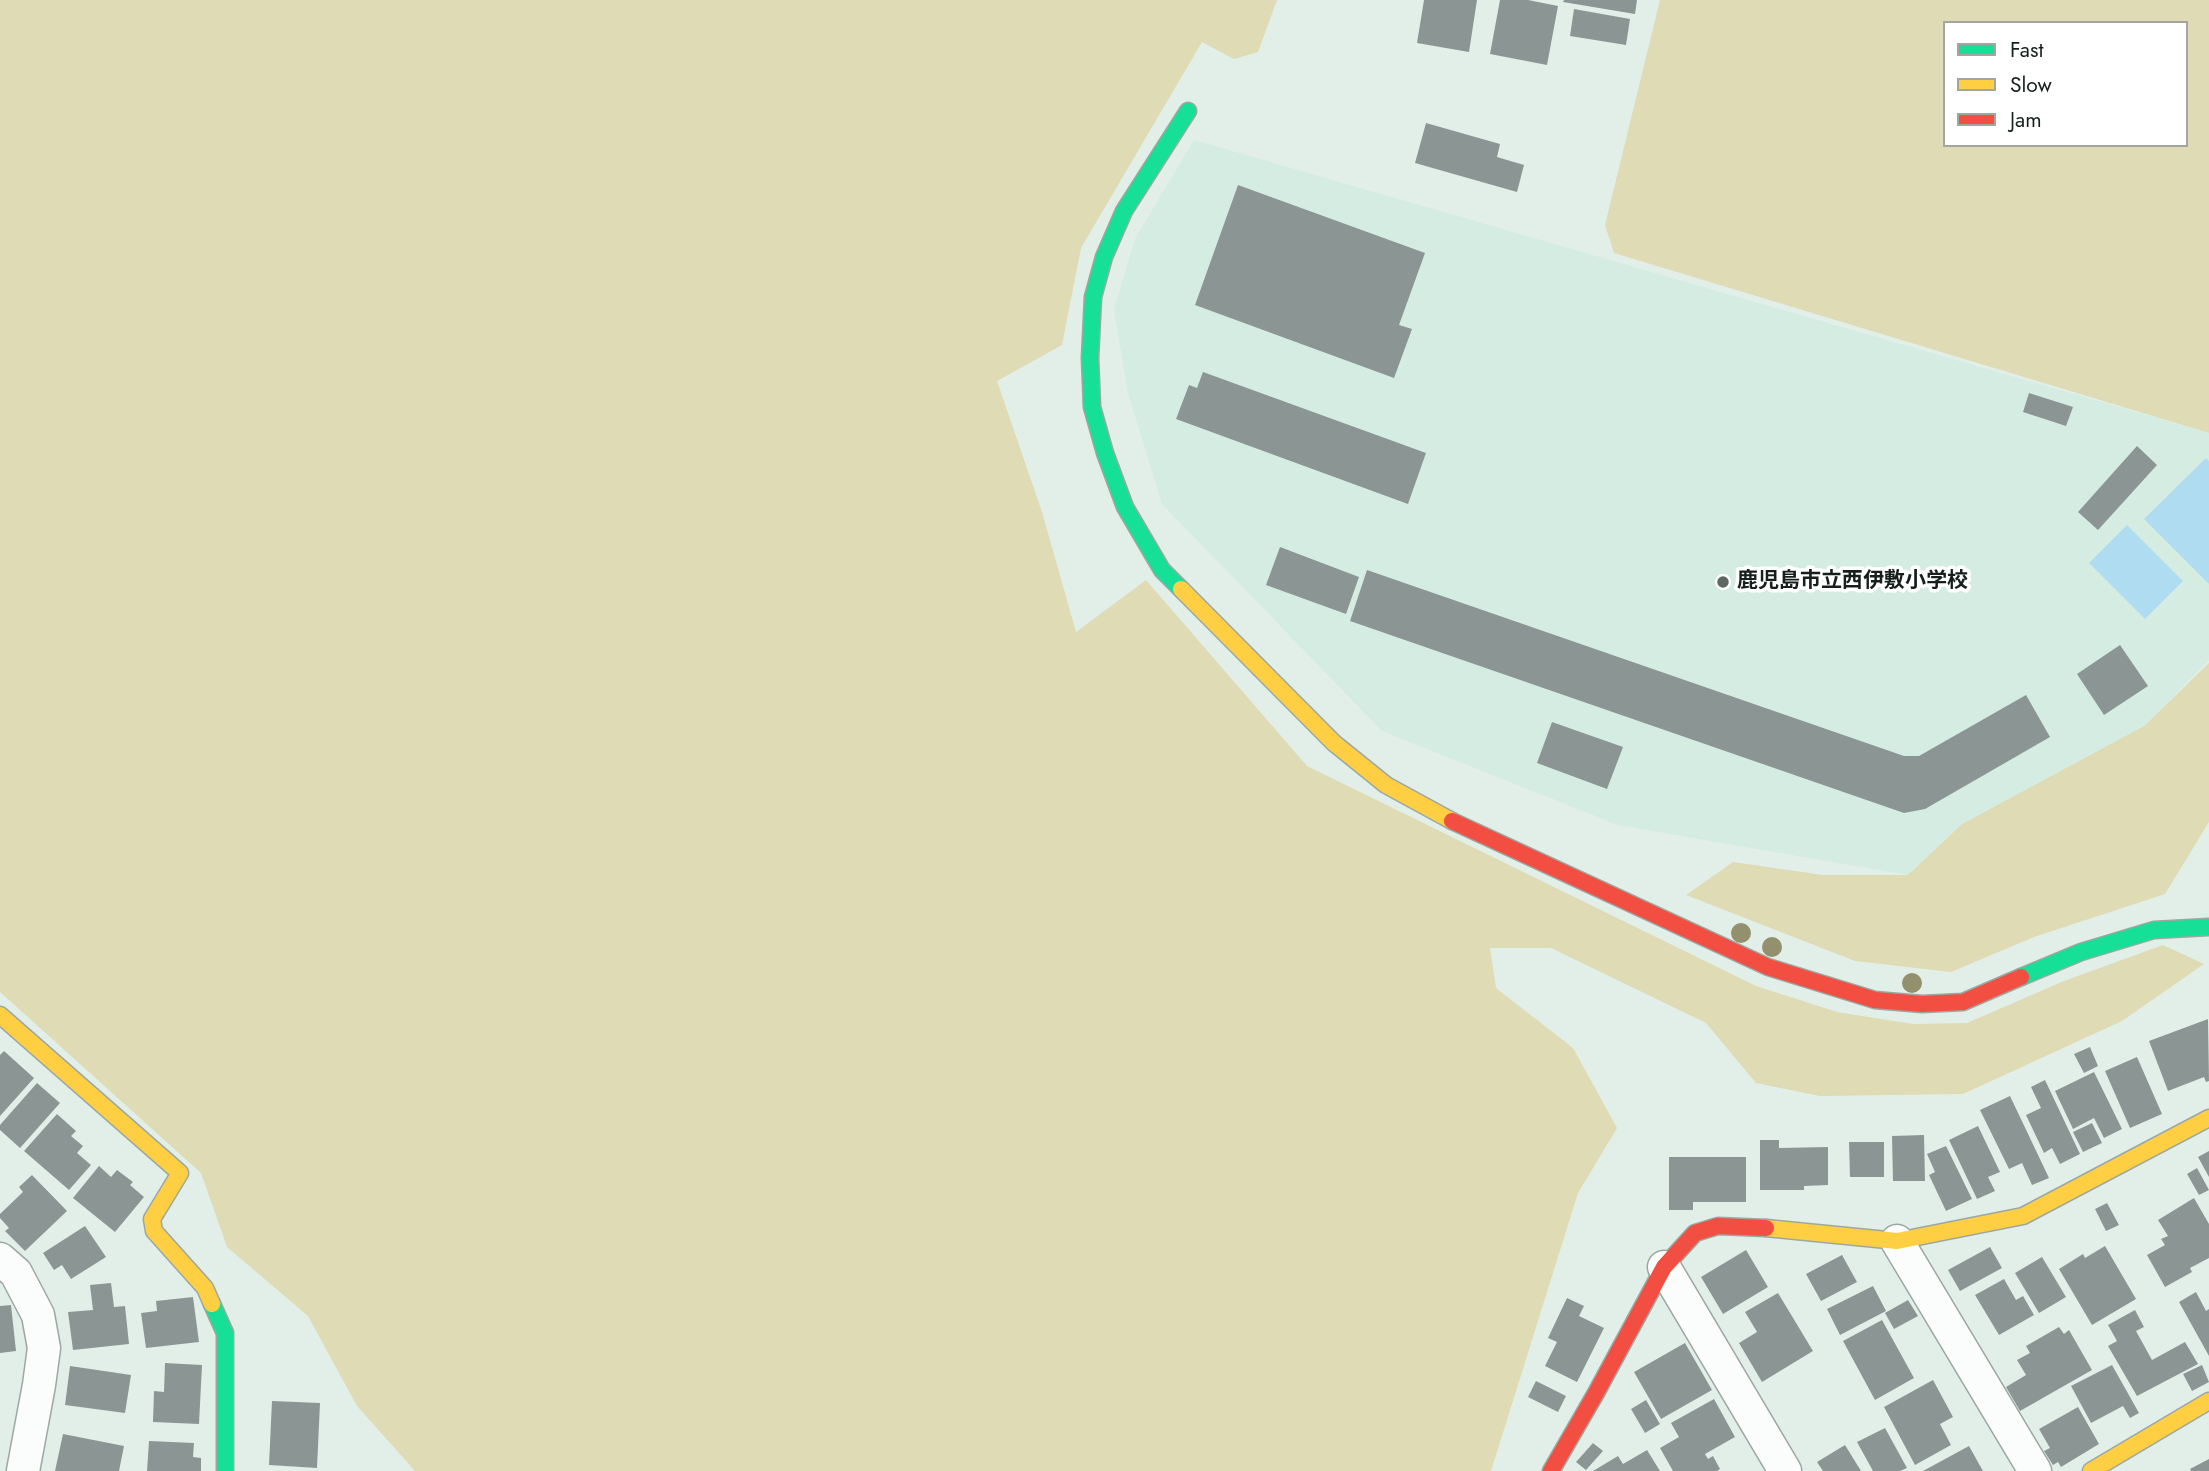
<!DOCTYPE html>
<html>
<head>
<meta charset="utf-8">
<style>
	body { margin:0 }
	#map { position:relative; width:2209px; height:1471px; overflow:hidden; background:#e2efe9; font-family:Jost,sans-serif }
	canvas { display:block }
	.legend { position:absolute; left:1943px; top:21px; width:245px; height:126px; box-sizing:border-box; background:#fff; border:2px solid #a2a5a4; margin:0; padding:9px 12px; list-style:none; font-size:21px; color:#161f1b }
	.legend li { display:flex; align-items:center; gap:14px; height:35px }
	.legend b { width:35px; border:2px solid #a2a5a4 }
</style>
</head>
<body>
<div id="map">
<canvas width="2209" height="1471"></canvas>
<ul class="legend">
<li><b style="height:9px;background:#16e098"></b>Fast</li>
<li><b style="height:9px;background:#ffcf43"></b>Slow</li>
<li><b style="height:9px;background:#f24e42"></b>Jam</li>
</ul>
</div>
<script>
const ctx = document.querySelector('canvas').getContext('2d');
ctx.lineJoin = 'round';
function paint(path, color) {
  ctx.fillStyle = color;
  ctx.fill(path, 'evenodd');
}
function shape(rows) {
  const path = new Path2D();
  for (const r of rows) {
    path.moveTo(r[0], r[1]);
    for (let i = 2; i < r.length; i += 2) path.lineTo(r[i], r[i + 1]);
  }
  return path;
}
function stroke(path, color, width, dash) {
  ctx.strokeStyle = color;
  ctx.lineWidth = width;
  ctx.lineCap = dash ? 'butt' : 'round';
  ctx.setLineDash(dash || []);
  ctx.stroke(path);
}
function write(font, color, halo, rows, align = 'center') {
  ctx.font = font + ' Jost,"Noto Sans JP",sans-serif';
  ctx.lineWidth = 7;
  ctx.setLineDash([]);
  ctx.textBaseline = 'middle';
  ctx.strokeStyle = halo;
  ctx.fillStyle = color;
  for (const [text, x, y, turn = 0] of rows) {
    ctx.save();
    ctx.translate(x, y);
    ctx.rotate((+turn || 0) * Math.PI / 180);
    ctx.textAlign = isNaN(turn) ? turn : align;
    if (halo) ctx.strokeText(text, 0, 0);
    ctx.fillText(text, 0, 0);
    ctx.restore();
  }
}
const built = shape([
	[1194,140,2209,433,2209,660,2144,726,1962,824,1908,875,1618,825,1382,731,1162,504,1128,393,1114,309,1135,239]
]);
const green = shape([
	[0,0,1277,0,1258,52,1234,59,1202,42,1081,248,1062,345,997,381,1042,512,1076,632,1146,580,1307,766,1756,986,1837,1012,1913,1024,1967,1023,2064,981,2163,945,2204,964,2122,1021,1963,1094,1820,1096,1756,1083,1706,1023,1551,948,1490,948,1496,988,1573,1048,1617,1128,1578,1193,1491,1471,415,1471,357,1406,308,1316,227,1247,201,1173,0,992],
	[1660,0,2209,0,2209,433,1614,253,1605,225],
	[1945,23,2186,23,2186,145,1945,145],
	[2209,663,2209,822,2165,894,2034,937,1951,972,1855,961,1686,895,1733,862,1823,875,1908,875,1962,824,2144,726]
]);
const water = shape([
	[2206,458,2209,461,2209,584,2144,519],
	[2127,525,2183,581,2145,619,2089,563]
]);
const building = shape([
	[1424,0,1477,0,1469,52,1417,43],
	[1500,0,1528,0,1558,6,1547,65,1490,54],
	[1564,0,1637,0,1635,14,1563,2],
	[1574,9,1630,19,1626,45,1570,36],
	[1426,123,1500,144,1497,157,1524,165,1517,192,1415,163],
	[1238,185,1425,253,1399,325,1412,329,1394,378,1195,305],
	[1203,372,1426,453,1408,504,1176,419,1189,385,1197,388],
	[2029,393,2073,407,2066,426,2023,412],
	[2137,446,2157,465,2098,530,2078,512],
	[1280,547,1359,577,1346,614,1266,585],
	[1367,570,1904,756,1919,756,2026,695,2050,737,1925,809,1904,813,1350,621],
	[2120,645,2148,686,2104,715,2077,674],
	[1552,722,1623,747,1607,789,1537,763],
	[2208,1019,2209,1081,2206,1082,2204,1077,2168,1091,2149,1041],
	[2090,1047,2098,1066,2084,1073,2074,1054],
	[4,1051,34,1078,0,1116,0,1055],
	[2137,1057,2162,1114,2130,1128,2105,1071],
	[2094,1072,2122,1129,2104,1138,2094,1118,2073,1129,2055,1091],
	[2045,1080,2080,1154,2060,1164,2052,1148,2044,1153,2026,1115,2041,1108,2031,1087],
	[37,1083,60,1103,20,1148,0,1130,0,1125],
	[2010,1096,2049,1178,2032,1185,2022,1163,2009,1169,1980,1110],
	[57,1114,76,1131,71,1136,83,1146,77,1153,91,1165,69,1190,24,1151],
	[2092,1123,2102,1143,2083,1152,2073,1132],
	[1978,1126,2000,1172,1988,1177,1995,1191,1977,1199,1949,1140],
	[1924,1135,1925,1181,1893,1181,1892,1136],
	[1760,1140,1779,1140,1779,1148,1828,1147,1828,1185,1804,1186,1804,1190,1760,1190],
	[1849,1142,1884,1142,1884,1177,1850,1177],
	[1946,1146,1972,1199,1946,1211,1929,1175,1935,1172,1927,1154],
	[2209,1151,2209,1177,2198,1157],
	[1669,1157,1746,1157,1746,1202,1693,1202,1693,1210,1669,1210],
	[99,1166,111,1177,117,1170,133,1182,130,1185,144,1197,115,1232,73,1198],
	[2197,1168,2209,1190,2199,1195,2187,1174],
	[32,1175,67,1211,25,1251,5,1231,9,1228,0,1218,0,1214,23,1192,19,1187],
	[2194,1198,2209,1224,2209,1258,2190,1268,2192,1272,2165,1287,2147,1255,2165,1245,2161,1239,2168,1236,2158,1220],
	[2107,1203,2119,1225,2106,1231,2095,1209],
	[85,1226,106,1257,71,1279,62,1265,54,1270,43,1253],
	[2105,1246,2136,1299,2092,1325,2059,1269,2083,1254,2085,1258],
	[1990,1247,2002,1268,1960,1291,1948,1270],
	[1746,1250,1768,1287,1723,1314,1701,1277],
	[1842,1255,1857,1282,1821,1301,1806,1274],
	[2042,1257,2066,1297,2039,1313,2015,1273],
	[2004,1279,2016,1300,2023,1296,2034,1315,1999,1335,1975,1295],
	[111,1283,114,1307,125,1306,129,1344,73,1350,68,1312,93,1310,90,1285],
	[1873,1286,1886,1311,1840,1335,1827,1309],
	[2196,1292,2206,1311,2209,1309,2209,1356,2179,1302],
	[1778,1293,1813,1351,1762,1382,1739,1343,1757,1332,1745,1312],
	[193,1297,199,1342,146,1348,141,1313,157,1311,156,1301],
	[1567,1298,1584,1306,1579,1316,1604,1328,1577,1382,1545,1366,1557,1342,1548,1338],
	[1908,1300,1918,1316,1894,1329,1885,1313],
	[11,1305,16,1351,0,1353,0,1306],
	[2135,1310,2144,1327,2136,1331,2152,1360,2185,1342,2198,1364,2137,1396,2108,1346,2117,1341,2108,1325],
	[1882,1320,1914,1378,1875,1400,1843,1341],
	[2059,1327,2064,1334,2069,1330,2092,1370,2020,1411,2006,1387,2026,1375,2017,1360,2030,1353,2026,1346],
	[1685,1343,1712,1390,1661,1419,1634,1372],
	[165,1363,202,1365,199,1424,153,1422,154,1391,164,1392],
	[2112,1365,2139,1413,2130,1418,2123,1406,2091,1423,2071,1386],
	[2202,1365,2209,1382,2192,1391,2183,1374],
	[70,1366,131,1375,125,1413,65,1405],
	[1933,1380,1953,1417,1940,1424,1951,1445,1915,1465,1884,1407],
	[1536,1381,1566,1396,1558,1412,1528,1397],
	[1714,1399,1735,1437,1705,1454,1708,1459,1713,1456,1720,1469,1717,1471,1673,1471,1660,1448,1679,1437,1671,1423],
	[1646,1400,1660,1424,1645,1433,1631,1409],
	[272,1401,320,1403,317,1468,269,1465],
	[2078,1407,2099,1444,2061,1467,2058,1462,2053,1465,2044,1451,2050,1448,2039,1429],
	[1885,1428,1907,1468,1900,1471,1873,1471,1857,1442],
	[63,1434,124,1446,119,1471,55,1471],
	[149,1441,194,1443,193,1457,201,1458,201,1471,147,1471],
	[1593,1443,1603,1451,1586,1470,1576,1462],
	[1845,1445,1861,1471,1823,1471,1817,1462],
	[1969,1446,1983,1471,1923,1471],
	[1647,1450,1660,1471,1593,1471,1618,1456,1623,1464],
	[2209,1459,2209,1471,2191,1471,2190,1469]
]);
const street = shape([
	[1897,1241,2035,1471],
	[0,1259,16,1273,38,1315,44,1348,39,1385,23,1471],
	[1664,1267,1785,1471]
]);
const fast = shape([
	[1181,589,1162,570,1125,507,1105,453,1092,407,1090,358,1093,297,1104,257,1124,211,1188,111],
	[2021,977,2081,952,2154,930,2209,927],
	[212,1304,225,1333,225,1471]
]);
const slow = shape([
	[1181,589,1334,743,1386,785,1452,821],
	[0,1015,180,1173,152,1219,154,1231,205,1288,212,1304],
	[1766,1228,1897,1241,2023,1216,2209,1118],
	[2091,1471,2209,1401]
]);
const jam = shape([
	[1452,821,1768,967,1875,1000,1922,1004,1963,1002,2021,977],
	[1551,1471,1596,1393,1664,1267,1695,1233,1718,1226,1766,1228]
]);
const trees = [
	[1741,933],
	[1772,947],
	[1912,983]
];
const markers = [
	[1723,582,7,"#5d6863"]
];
const poiNames = [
	["鹿児島市立西伊敷小学校",1737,582]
];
paint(built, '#d4ece1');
paint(green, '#dedbb5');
paint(water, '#b0dcf2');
paint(building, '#8b9694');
stroke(street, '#9da7a2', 35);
stroke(fast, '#9da7a2', 19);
stroke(slow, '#9da7a2', 19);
stroke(jam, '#9da7a2', 19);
stroke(street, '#fbfdfc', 32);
stroke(fast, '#16e098', 16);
stroke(slow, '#ffcf43', 16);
stroke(jam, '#f24e42', 16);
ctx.fillStyle = '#92906d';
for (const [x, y] of trees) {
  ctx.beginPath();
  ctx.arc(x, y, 10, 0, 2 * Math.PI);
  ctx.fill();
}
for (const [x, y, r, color] of markers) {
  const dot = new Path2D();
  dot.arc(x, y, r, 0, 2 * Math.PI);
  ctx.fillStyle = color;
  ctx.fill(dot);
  stroke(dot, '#fff', 2.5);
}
write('bold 21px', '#161f1b', '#fff', poiNames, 'left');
</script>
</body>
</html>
